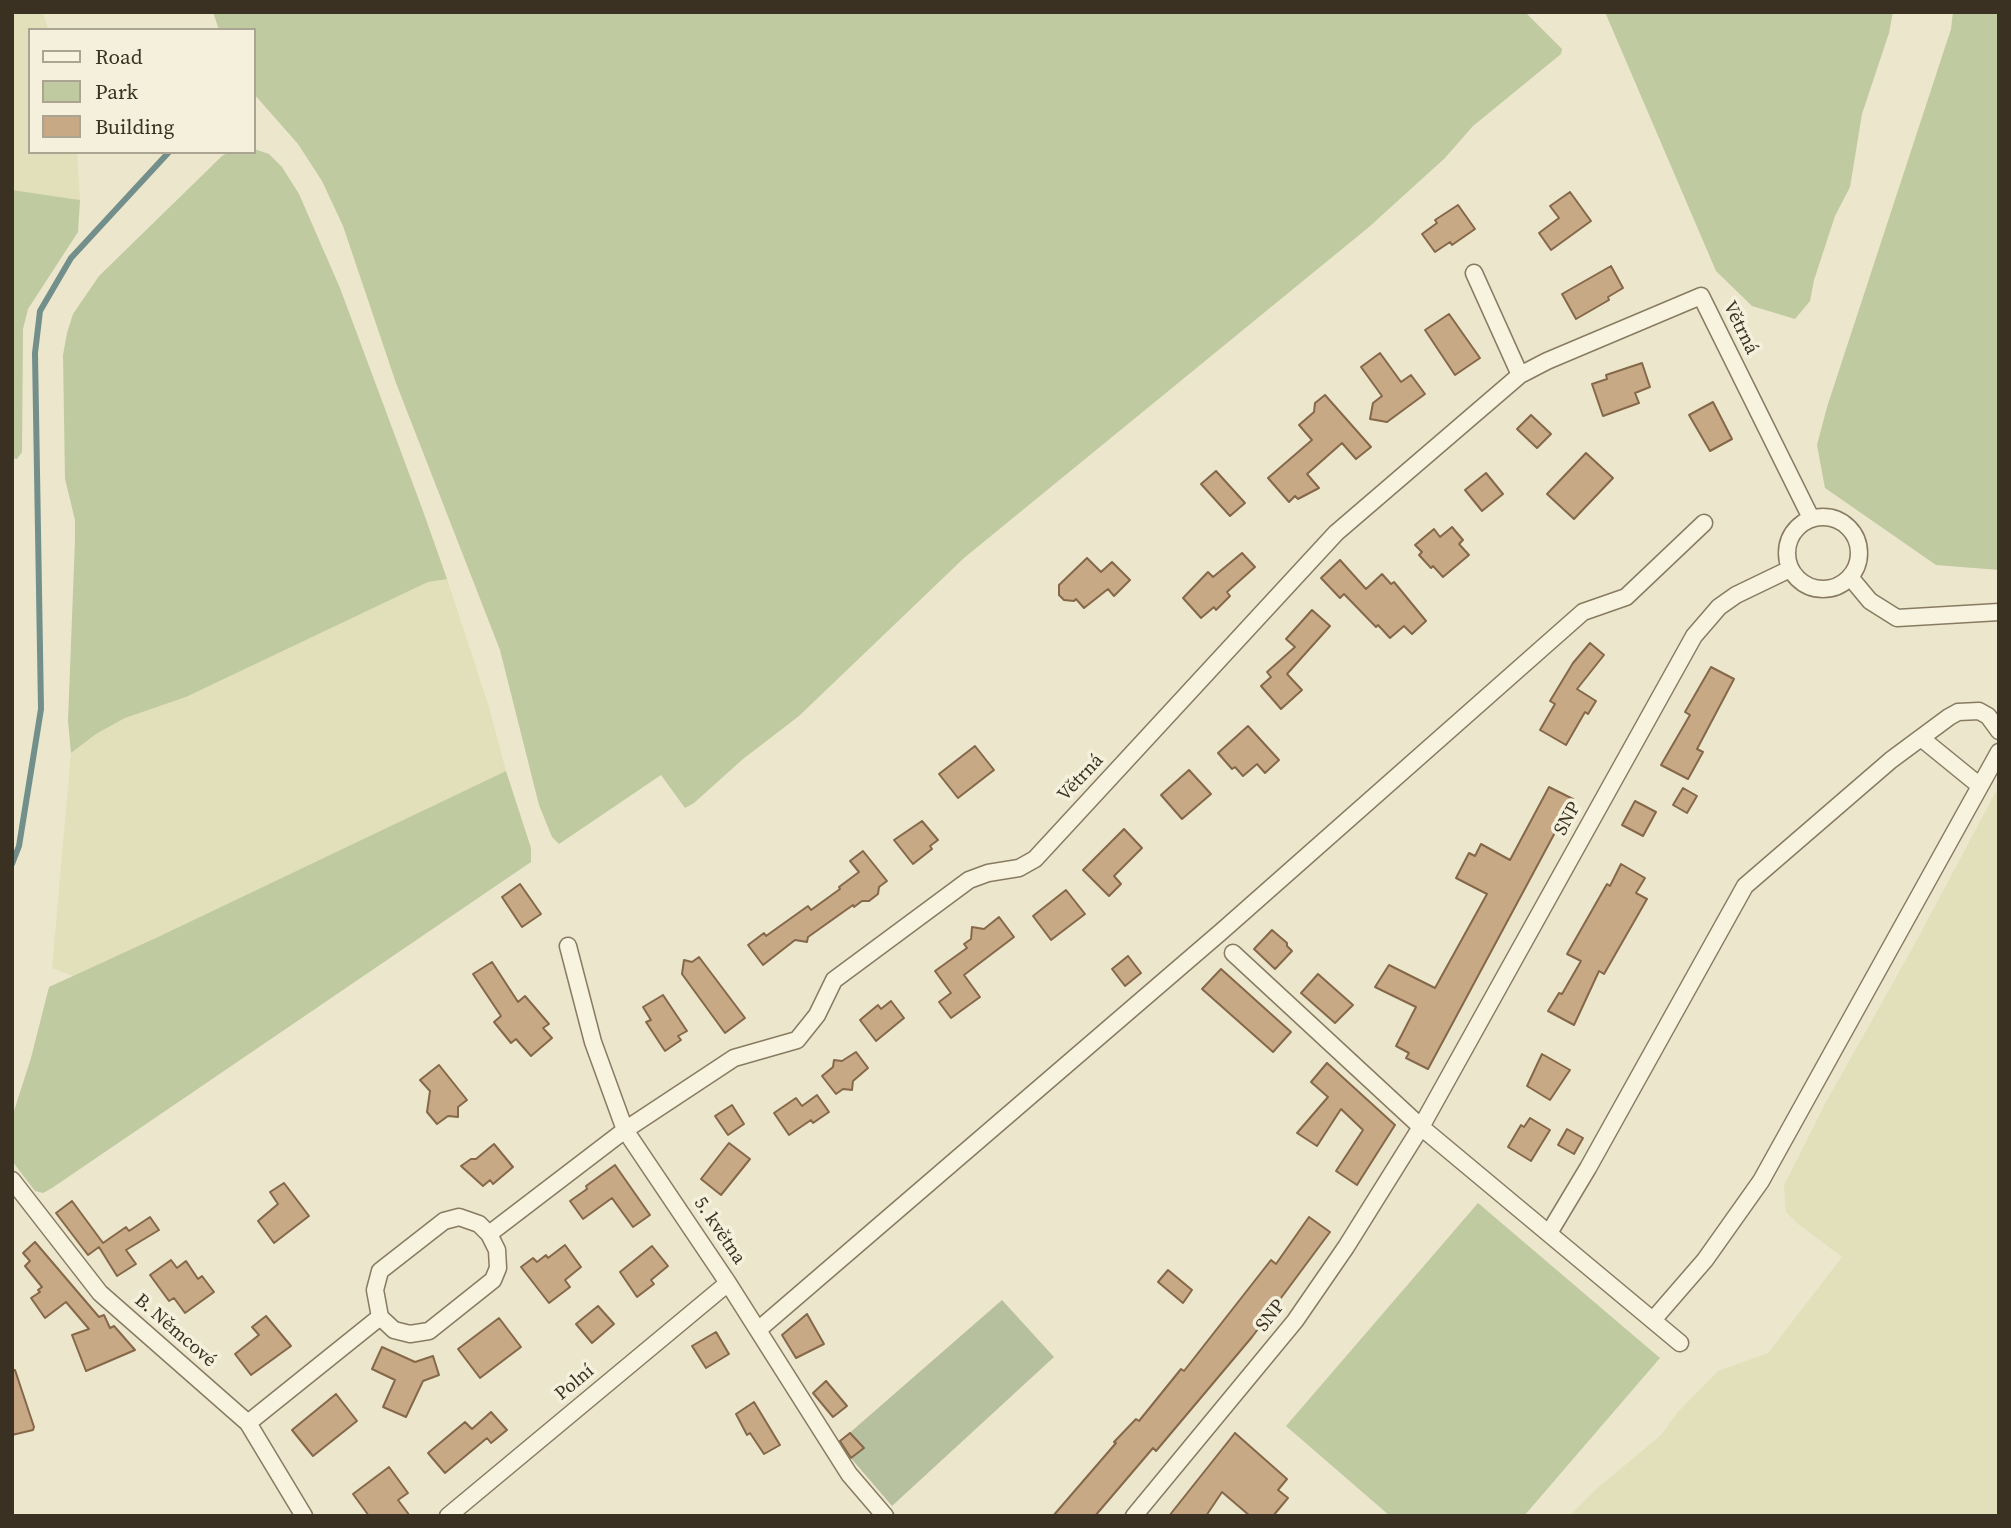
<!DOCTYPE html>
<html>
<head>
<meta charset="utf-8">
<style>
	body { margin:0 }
	#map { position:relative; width:2011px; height:1528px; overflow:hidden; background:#ece6cc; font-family:"Source Serif 4",serif }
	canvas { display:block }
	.frame { position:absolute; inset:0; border:14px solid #3a3123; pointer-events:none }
	.legend { position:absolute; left:28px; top:28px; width:228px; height:126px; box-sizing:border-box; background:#f4f0db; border:2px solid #aaa491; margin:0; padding:9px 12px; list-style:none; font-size:21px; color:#3a3123 }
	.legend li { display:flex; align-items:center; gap:14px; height:35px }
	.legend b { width:35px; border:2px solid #aaa491 }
</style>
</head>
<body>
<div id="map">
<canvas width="2011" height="1528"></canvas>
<div class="frame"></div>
<ul class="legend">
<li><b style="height:9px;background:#f7f3df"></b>Road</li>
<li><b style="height:19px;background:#bfcaa0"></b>Park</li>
<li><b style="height:19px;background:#c7a985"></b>Building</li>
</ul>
</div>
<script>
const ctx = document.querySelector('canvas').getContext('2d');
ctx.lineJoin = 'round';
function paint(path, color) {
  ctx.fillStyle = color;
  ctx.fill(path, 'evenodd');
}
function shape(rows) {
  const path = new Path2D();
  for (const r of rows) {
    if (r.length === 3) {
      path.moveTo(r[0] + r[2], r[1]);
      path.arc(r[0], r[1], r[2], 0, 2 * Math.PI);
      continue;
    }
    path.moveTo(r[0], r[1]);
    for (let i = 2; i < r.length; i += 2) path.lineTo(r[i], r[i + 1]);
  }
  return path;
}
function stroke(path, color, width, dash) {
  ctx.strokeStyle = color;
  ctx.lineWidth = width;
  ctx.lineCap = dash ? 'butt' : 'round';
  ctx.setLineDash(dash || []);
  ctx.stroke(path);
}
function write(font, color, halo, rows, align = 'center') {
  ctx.font = font + ' "Source Serif 4",serif';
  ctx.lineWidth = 7;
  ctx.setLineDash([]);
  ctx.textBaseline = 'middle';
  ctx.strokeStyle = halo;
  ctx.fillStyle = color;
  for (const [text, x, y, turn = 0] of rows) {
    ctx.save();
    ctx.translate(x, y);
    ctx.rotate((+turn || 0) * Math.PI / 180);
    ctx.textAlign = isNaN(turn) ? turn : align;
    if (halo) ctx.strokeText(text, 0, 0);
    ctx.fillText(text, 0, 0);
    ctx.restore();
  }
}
const farmland = shape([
	[12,12,43,12,48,30,30,30,30,152,77,152,80,200,12,190],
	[447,579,489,707,506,771,160,936,73,976,52,968,71,753,96,734,125,718,186,697,428,582],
	[1999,786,1999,1516,1569,1516,1596,1489,1661,1435,1677,1413,1718,1371,1768,1353,1842,1257,1798,1224,1786,1212,1784,1185,1826,1102,1912,949]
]);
const green = shape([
	[213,12,1525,12,1562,49,1561,54,1473,126,1445,158,1369,227,964,558,799,716,743,759,694,803,685,808,661,775,559,844,552,837,539,805,500,650,396,383,343,226,322,181,298,144,254,94,254,30,219,30],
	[1605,12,1893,12,1889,33,1862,114,1850,187,1835,216,1814,280,1810,301,1795,319,1752,306,1716,271],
	[1953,12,1999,12,1999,570,1936,565,1825,488,1817,445,1827,407,1951,29],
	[254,149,269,154,282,167,299,194,340,288,423,511,447,579,428,582,186,697,125,718,96,734,71,753,68,721,75,540,75,520,65,479,63,355,67,333,73,314,99,276,222,156,229,152,254,152],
	[12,190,80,200,78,232,28,309,23,329,22,452,17,459,12,458],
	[506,771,531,848,531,862,52,1188,43,1193,35,1191,12,1161,12,1117,31,1058,49,987,160,936],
	[1478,1203,1660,1358,1524,1516,1390,1516,1286,1426]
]);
const cemetery = shape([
	[1002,1300,1054,1357,892,1506,838,1443]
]);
const stream = shape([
	[12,864,19,846,41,709,35,353,40,311,71,258,169,152]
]);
const building = shape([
	[1570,192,1591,221,1551,250,1539,233,1559,218,1550,206,1570,192],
	[1458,205,1475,229,1452,245,1450,242,1435,252,1422,234,1437,223,1435,220,1458,205],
	[1611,266,1623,288,1608,297,1609,300,1576,319,1562,294,1611,266],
	[1449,314,1480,358,1455,375,1425,330,1449,314],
	[1380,353,1401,382,1411,375,1425,394,1387,422,1370,419,1373,403,1382,396,1361,367,1380,353],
	[1642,363,1650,387,1635,393,1639,403,1603,416,1592,384,1607,379,1606,375,1642,363],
	[1325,395,1371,447,1356,459,1342,443,1307,474,1319,488,1298,499,1295,496,1289,502,1268,478,1312,440,1299,425,1314,412,1315,403,1325,395],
	[1713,402,1732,439,1710,451,1689,415,1713,402],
	[1531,415,1551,434,1537,448,1517,429,1531,415],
	[1586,453,1613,478,1574,519,1547,494,1586,453],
	[1216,471,1245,503,1230,516,1201,484,1216,471],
	[1486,473,1503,494,1482,511,1465,490,1486,473],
	[1452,527,1463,540,1459,544,1469,555,1443,577,1433,566,1431,568,1419,555,1422,552,1415,545,1434,529,1440,537,1452,527],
	[1242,553,1255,567,1227,592,1230,596,1216,610,1214,607,1201,618,1183,598,1208,572,1213,577,1242,553],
	[1087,558,1101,572,1112,562,1130,580,1114,596,1108,589,1084,608,1076,599,1074,601,1064,600,1059,595,1059,585,1087,558],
	[1340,560,1366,589,1382,574,1391,584,1394,582,1426,621,1412,634,1404,626,1390,638,1378,625,1376,627,1344,594,1340,598,1321,578,1340,560],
	[1312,610,1330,626,1287,674,1302,690,1281,709,1261,686,1271,677,1267,672,1295,647,1286,639,1312,610],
	[1590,643,1604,655,1577,689,1596,701,1588,714,1585,712,1566,745,1540,730,1555,704,1550,701,1573,663,1590,643],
	[1711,667,1734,679,1697,749,1703,752,1688,779,1661,765,1690,715,1685,712,1711,667],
	[1248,726,1279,760,1265,773,1257,764,1243,776,1235,767,1232,769,1218,753,1248,726],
	[975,746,994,770,958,798,939,774,975,746],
	[1189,770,1211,794,1182,819,1161,795,1189,770],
	[1549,787,1573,799,1428,1069,1406,1058,1409,1053,1396,1046,1416,1007,1375,987,1389,965,1435,988,1487,894,1456,878,1469,853,1475,856,1481,844,1510,860,1549,787],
	[1683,788,1697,796,1687,813,1673,805,1683,788],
	[1635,801,1656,812,1643,836,1622,825,1635,801],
	[922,821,938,840,930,846,932,849,913,864,894,840,922,821],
	[1124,829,1142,848,1114,876,1121,884,1109,896,1083,870,1124,829],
	[863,851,887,881,879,887,878,894,869,901,862,901,854,907,853,905,808,937,807,942,795,940,763,965,748,945,764,933,766,936,808,906,811,910,840,889,839,887,859,872,850,861,863,851],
	[1621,864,1645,878,1636,893,1647,899,1604,974,1599,971,1574,1025,1548,1011,1559,993,1562,994,1581,961,1567,954,1607,884,1610,886,1621,864],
	[520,884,541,914,522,927,502,897,520,884],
	[1066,890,1085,914,1051,940,1033,916,1066,890],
	[999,917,1014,937,964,975,980,997,951,1018,939,1002,951,993,935,971,967,948,964,944,971,939,972,927,984,929,999,917],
	[1272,930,1287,943,1287,946,1292,951,1275,969,1254,949,1272,930],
	[1128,956,1141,973,1125,986,1112,969,1128,956],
	[699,957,745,1018,725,1033,682,974,684,960,692,962,699,957],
	[492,962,518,1002,525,996,549,1024,543,1028,552,1038,531,1056,516,1039,511,1043,494,1022,501,1016,473,974,492,962],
	[1221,969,1291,1032,1273,1052,1202,989,1221,969],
	[1318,974,1353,1005,1335,1023,1301,993,1318,974],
	[663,995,687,1031,678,1036,681,1040,665,1051,646,1022,651,1020,643,1007,663,995],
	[891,1001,904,1018,876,1041,860,1020,878,1005,881,1009,891,1001],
	[856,1052,868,1068,853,1081,852,1090,843,1089,836,1094,822,1076,833,1067,834,1060,842,1061,856,1052],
	[1542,1054,1570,1070,1550,1100,1527,1086,1542,1054],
	[1327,1063,1395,1125,1357,1185,1336,1171,1363,1130,1341,1109,1317,1146,1297,1133,1328,1097,1311,1082,1327,1063],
	[439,1065,467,1100,458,1107,458,1117,448,1116,437,1124,427,1112,430,1091,420,1080,439,1065],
	[817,1095,829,1112,813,1123,811,1120,789,1135,774,1113,796,1098,802,1106,817,1095],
	[732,1105,744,1124,728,1135,715,1116,732,1105],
	[1530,1118,1550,1130,1531,1161,1508,1147,1521,1125,1524,1127,1530,1118],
	[1567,1129,1583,1138,1574,1154,1558,1145,1567,1129],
	[729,1143,750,1159,721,1195,701,1179,729,1143],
	[494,1144,513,1167,493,1184,490,1180,483,1186,461,1166,471,1159,476,1159,494,1144],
	[615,1165,650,1215,633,1227,612,1198,583,1219,570,1201,587,1189,586,1186,615,1165],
	[284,1183,309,1216,274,1243,258,1221,278,1204,270,1192,284,1183],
	[72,1201,103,1243,126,1227,129,1231,150,1217,159,1230,126,1250,136,1264,117,1276,99,1247,88,1255,56,1213,72,1201],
	[1309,1217,1330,1232,1252,1337,1156,1451,1153,1448,1095,1516,1053,1516,1116,1443,1114,1442,1136,1419,1139,1421,1181,1369,1184,1371,1271,1260,1276,1264,1309,1217],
	[35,1242,99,1317,104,1315,110,1328,114,1326,135,1350,86,1371,72,1335,89,1329,66,1302,45,1318,31,1298,40,1292,38,1290,42,1287,25,1266,30,1261,23,1253,35,1242],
	[565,1245,581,1267,565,1280,570,1287,549,1303,521,1267,533,1258,537,1262,546,1255,548,1258,565,1245],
	[652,1246,668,1266,651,1280,654,1284,637,1297,620,1272,652,1246],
	[171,1260,177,1268,186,1261,198,1279,202,1276,214,1292,185,1313,174,1298,169,1301,150,1275,171,1260],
	[1168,1270,1192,1290,1183,1303,1158,1282,1168,1270],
	[598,1306,614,1324,592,1343,576,1324,598,1306],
	[807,1314,824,1344,796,1358,782,1335,807,1314],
	[266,1316,291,1346,251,1375,235,1354,259,1335,252,1327,266,1316],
	[499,1318,521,1347,480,1378,458,1349,499,1318],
	[716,1332,729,1354,706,1368,692,1346,716,1332],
	[382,1347,415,1362,433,1356,439,1375,423,1381,406,1417,383,1407,395,1380,372,1369,382,1347],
	[15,1370,34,1427,33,1430,12,1435,12,1371,15,1370],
	[826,1381,847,1406,833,1417,813,1393,826,1381],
	[336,1394,357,1421,313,1456,292,1430,336,1394],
	[754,1402,780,1445,764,1454,750,1433,747,1435,736,1414,754,1402],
	[491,1412,507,1430,491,1443,487,1438,445,1473,428,1453,465,1422,472,1429,491,1412],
	[850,1433,864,1448,851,1458,840,1441,850,1433],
	[1235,1433,1287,1479,1278,1490,1288,1498,1273,1516,1250,1516,1222,1492,1206,1516,1169,1516,1235,1433],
	[389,1467,408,1493,398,1500,410,1516,369,1516,353,1494,389,1467]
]);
const minor = shape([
	[1474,273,1520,375],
	[1823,553,36],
	[1850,577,1870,601,1897,618,1999,612],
	[1921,738,1980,786],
	[568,946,593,1042,625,1130,728,1283,849,1474,885,1516],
	[1233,953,1421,1127,1680,1343],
	[12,1180,100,1293,248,1423,304,1516],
	[1549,1233,1588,1168,1745,886,1891,760,1949,717,1958,712,1979,711,1988,716,1999,731],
	[380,1317,394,1330,410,1334,429,1331,493,1280,498,1268,497,1250,489,1234],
	[1653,1320,1705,1260,1761,1181,1999,752],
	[758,1330,1222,931,1583,612,1626,597,1704,523],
	[248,1423,380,1317,375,1290,380,1271,444,1221,459,1217,479,1224,489,1234,625,1130,734,1058,797,1040,817,1015,834,980,969,880,988,873,1019,868,1035,859,1336,533,1520,375,1547,361,1701,296,1811,518],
	[448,1516,728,1283],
	[1134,1516,1295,1321,1346,1247,1421,1127,1694,636,1719,607,1736,595,1790,569]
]);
const streetNames = [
	["Větrná",1740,328,64],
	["Větrná",1081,778,-47],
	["SNP",1568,819,-61],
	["5. května",719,1231,56],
	["SNP",1271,1316,-52],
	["B. Němcové",175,1331,41],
	["Polní",575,1383,-40]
];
paint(farmland, '#e1e0ba');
paint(green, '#bfcaa0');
paint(cemetery, '#b7c09e');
stroke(stream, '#728f8c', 6);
paint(building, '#c7a985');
stroke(building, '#856849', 2);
stroke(minor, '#887b61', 19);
stroke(minor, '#f7f3df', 16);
write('19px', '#3a3123', '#f4f0db', streetNames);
</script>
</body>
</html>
